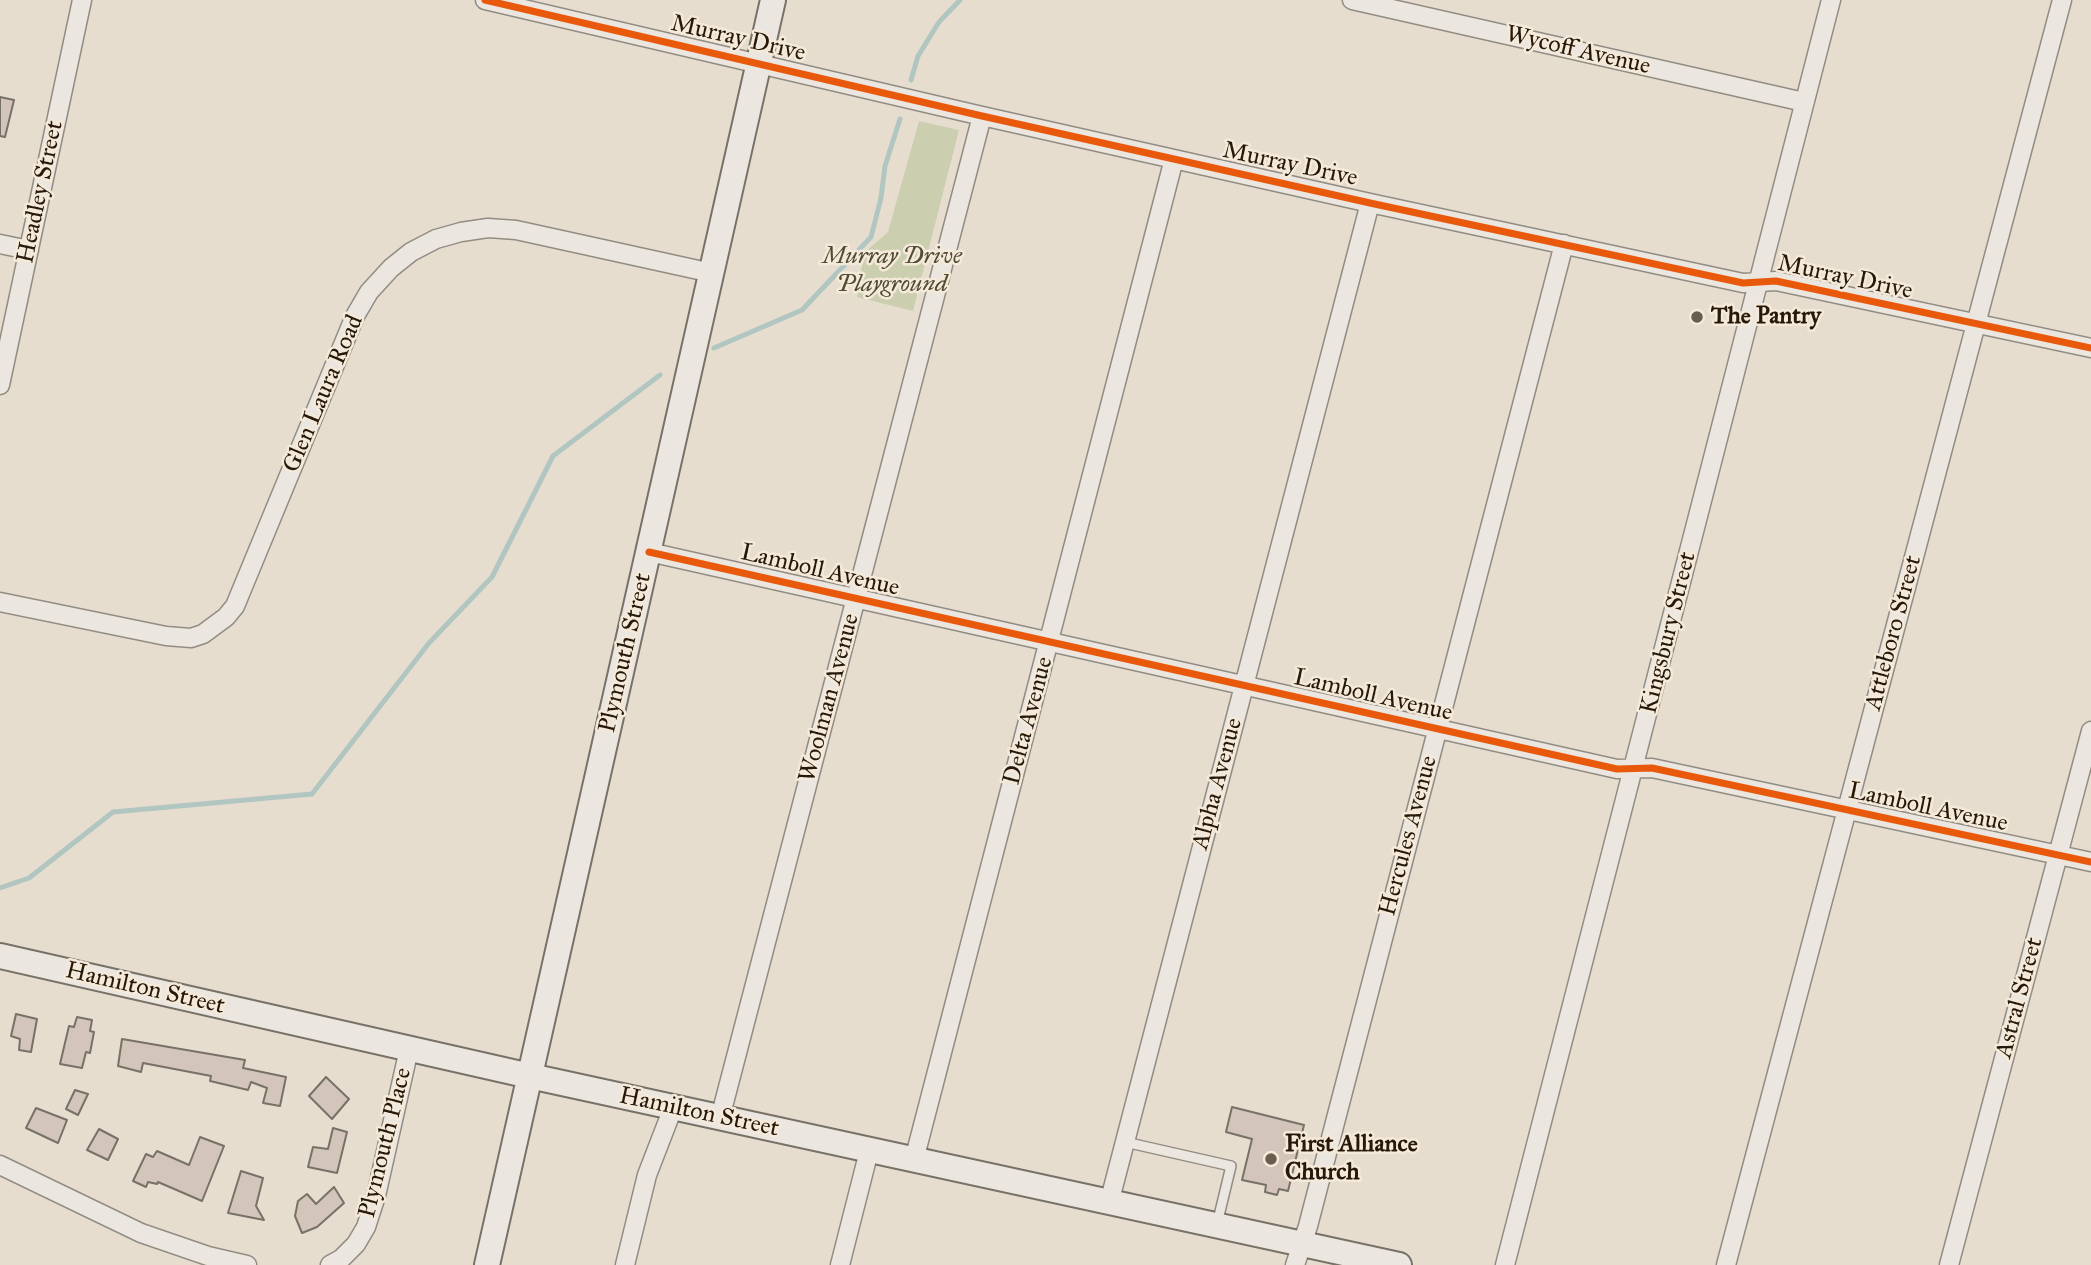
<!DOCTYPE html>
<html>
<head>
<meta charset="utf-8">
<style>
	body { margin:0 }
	canvas { display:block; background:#e6ddcf }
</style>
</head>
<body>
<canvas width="2091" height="1265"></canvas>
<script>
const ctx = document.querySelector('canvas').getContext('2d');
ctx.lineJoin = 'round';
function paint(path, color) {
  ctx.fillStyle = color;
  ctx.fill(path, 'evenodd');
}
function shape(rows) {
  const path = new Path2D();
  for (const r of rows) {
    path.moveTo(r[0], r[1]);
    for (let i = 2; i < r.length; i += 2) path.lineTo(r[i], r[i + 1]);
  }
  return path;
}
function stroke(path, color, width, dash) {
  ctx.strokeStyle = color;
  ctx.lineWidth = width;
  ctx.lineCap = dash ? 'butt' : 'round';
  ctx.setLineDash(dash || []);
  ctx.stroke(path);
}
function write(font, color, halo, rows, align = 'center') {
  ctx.font = font + ' "IM FELL Great Primer",serif';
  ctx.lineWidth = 5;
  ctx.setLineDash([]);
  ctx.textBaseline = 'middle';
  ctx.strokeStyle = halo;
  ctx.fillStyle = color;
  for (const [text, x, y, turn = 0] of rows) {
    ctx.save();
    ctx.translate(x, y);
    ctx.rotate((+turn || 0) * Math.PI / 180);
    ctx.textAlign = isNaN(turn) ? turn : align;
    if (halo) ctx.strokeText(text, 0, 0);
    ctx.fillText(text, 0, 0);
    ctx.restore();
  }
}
const green = shape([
	[919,121,959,130,913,311,857,297,864,253,888,232]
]);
const stream = shape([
	[911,80,918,56,939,22,960,0],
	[714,348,802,310,871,237,881,198,885,166,900,119],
	[0,888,29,878,113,812,312,794,429,643,492,577,553,456,660,375]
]);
const building = shape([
	[0,97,14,100,5,137,0,136,0,97],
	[16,1014,37,1019,31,1052,19,1050,20,1039,11,1036,16,1014],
	[77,1017,92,1020,90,1031,94,1032,90,1053,86,1052,82,1068,60,1064,69,1026,74,1027,77,1017],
	[122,1039,245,1060,243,1068,286,1077,280,1106,263,1103,267,1088,251,1082,248,1090,210,1081,211,1076,143,1063,141,1072,118,1066,122,1039],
	[326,1077,349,1099,332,1119,309,1096,326,1077],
	[75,1090,88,1094,78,1115,66,1109,75,1090],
	[1232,1107,1304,1125,1288,1191,1279,1189,1277,1195,1265,1192,1266,1185,1242,1180,1252,1139,1226,1132,1232,1107],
	[36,1108,67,1120,58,1143,26,1128,36,1108],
	[333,1128,347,1132,337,1173,308,1167,313,1147,328,1149,333,1128],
	[99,1129,118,1139,108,1160,87,1150,99,1129],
	[200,1137,224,1146,202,1201,158,1182,157,1184,148,1182,146,1187,133,1181,146,1154,153,1157,157,1151,189,1165,200,1137],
	[241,1171,263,1178,256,1206,264,1220,228,1213,241,1171],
	[334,1187,344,1203,317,1227,302,1233,295,1216,298,1201,307,1194,316,1204,334,1187]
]);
const lane = shape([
	[1125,1142,1231,1166,1217,1224]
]);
const street = shape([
	[485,0,982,116,1370,203,1743,283,1776,281,2091,348],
	[1352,0,1804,102],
	[0,244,29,250],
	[0,385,82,0],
	[649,552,1617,769,1652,768,2091,862],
	[0,602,166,636,191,638,203,634,226,617,235,606,355,316,369,292,391,268,411,252,436,239,461,232,488,228,516,230,712,273],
	[720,1118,982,116],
	[914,1160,1174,159],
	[0,1165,141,1233,208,1256,247,1265],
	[1109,1203,1370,203],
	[330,1265,341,1259,356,1244,366,1227,376,1196,409,1049],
	[625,1265,647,1175,673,1108],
	[840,1265,869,1151],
	[1295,1265,1308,1226,1564,244],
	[1505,1265,1831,0],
	[1726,1265,2062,0],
	[1949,1265,2091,731]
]);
const secondary = shape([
	[0,956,530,1076,1399,1265],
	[487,1265,773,0]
]);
const cycleway = shape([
	[485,0,982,116,1370,203,1743,283,1776,281,2091,348],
	[649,552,1617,769,1652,768,2091,862]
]);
const markers = [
	[1697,317,7,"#695d4f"],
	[1271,1159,7,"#695d4f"]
];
const streetNames = [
	["Murray Drive",738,39,13],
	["Wycoff Avenue",1578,51,13],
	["Murray Drive",1290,165,12],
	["Headley Street",41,192,-78],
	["Murray Drive",1845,278,12],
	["Glen Laura Road",324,394,-67],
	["Lamboll Avenue",820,571,13],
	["Kingsbury Street",1669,633,-76],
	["Attleboro Street",1894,633,-75],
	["Plymouth Street",626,653,-77],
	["Lamboll Avenue",1373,696,13],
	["Woolman Avenue",830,698,-75],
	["Delta Avenue",1029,721,-75],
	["Alpha Avenue",1218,784,-75],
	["Lamboll Avenue",1928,808,12],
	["Hercules Avenue",1409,836,-75],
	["Hamilton Street",145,989,13],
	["Astral Street",2020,998,-75],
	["Hamilton Street",699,1113,12],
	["Plymouth Place",386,1143,-76]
];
const parkNames = [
	["Murray Drive",892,257],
	["Playground",892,285]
];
const poiNames = [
	["The Pantry",1711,317],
	["First Alliance",1285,1145],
	["Church",1285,1173]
];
paint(green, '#ccceb0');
stroke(stream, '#b2c6c1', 5);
paint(building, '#d4c5bb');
stroke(building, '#777168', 2);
stroke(lane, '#928c82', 12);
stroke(street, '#928c82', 21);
stroke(secondary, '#777168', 28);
stroke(lane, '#ebe6e0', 9);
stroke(street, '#ebe6e0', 18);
stroke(secondary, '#ebe6e0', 24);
stroke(cycleway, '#e8590c', 7);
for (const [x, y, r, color] of markers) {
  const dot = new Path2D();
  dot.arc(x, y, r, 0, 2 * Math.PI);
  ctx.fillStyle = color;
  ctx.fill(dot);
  stroke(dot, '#f5eada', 2.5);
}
write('24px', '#26180a', '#f5eada', streetNames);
write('italic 24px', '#514b34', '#f5eada', parkNames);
write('bold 24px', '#26180a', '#f5eada', poiNames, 'left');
</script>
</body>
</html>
